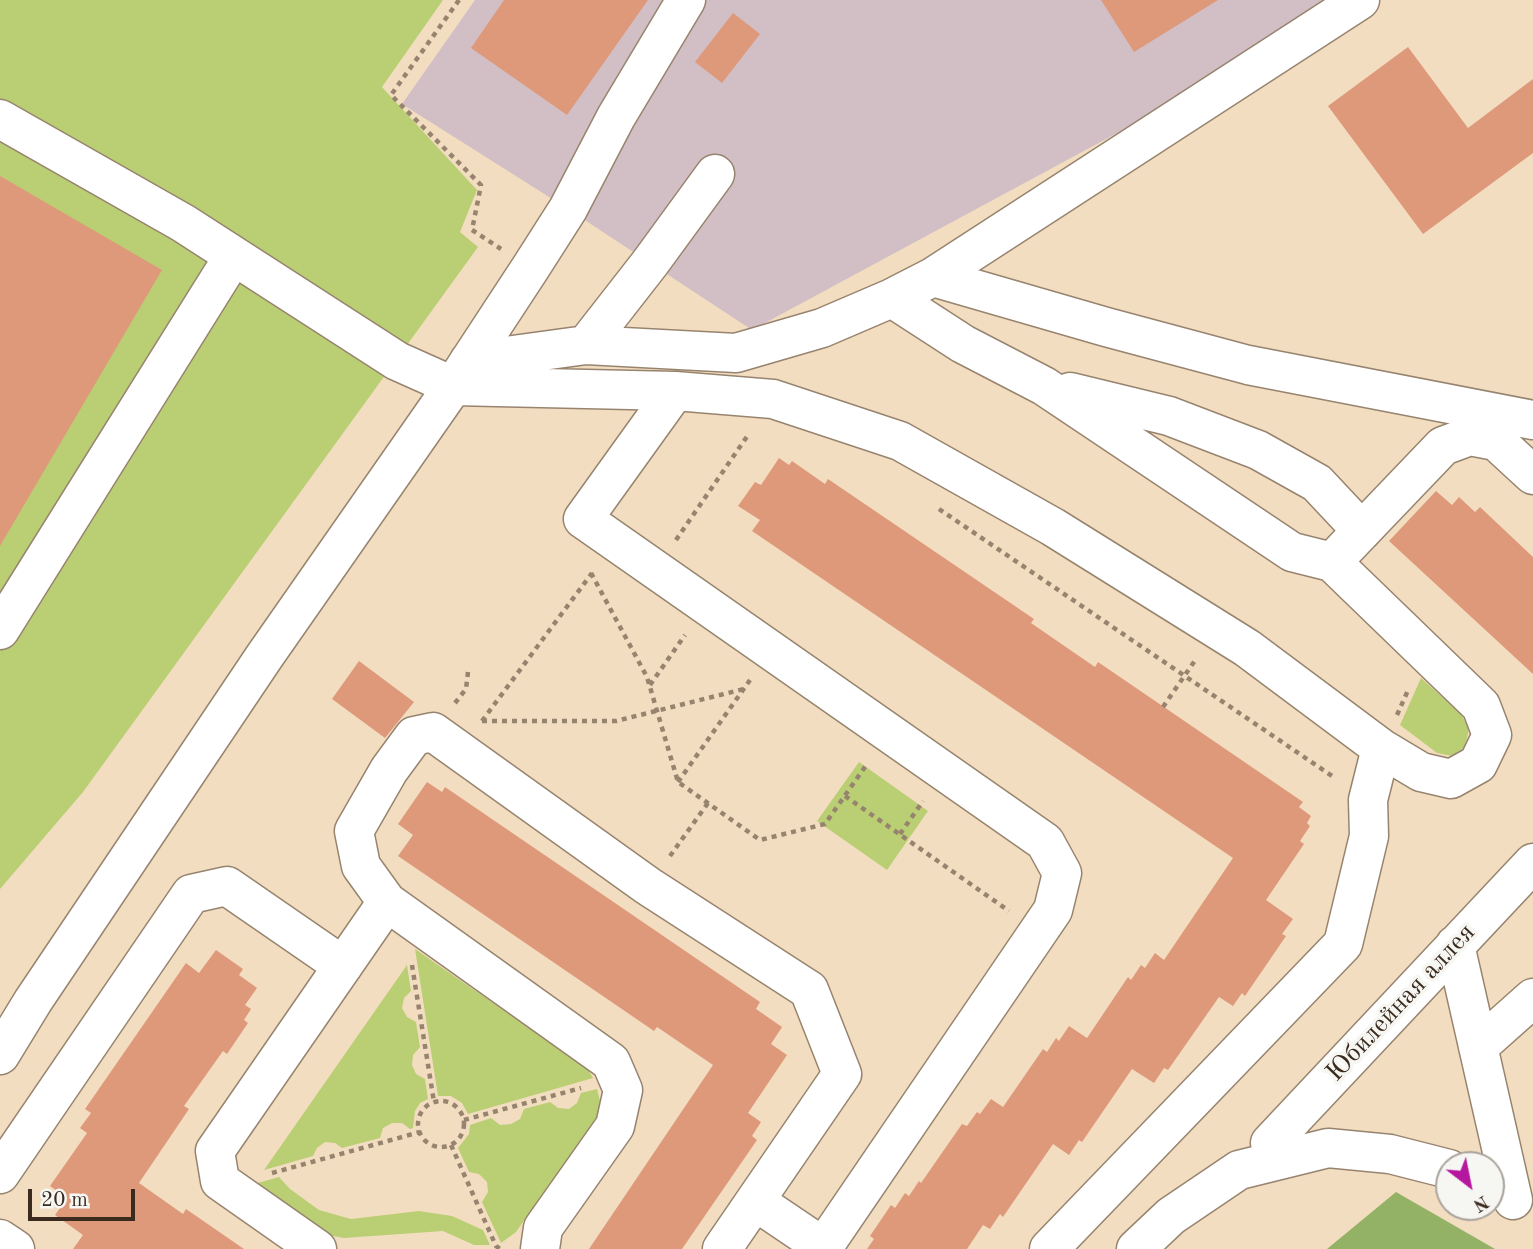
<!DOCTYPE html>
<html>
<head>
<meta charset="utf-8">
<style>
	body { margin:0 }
	#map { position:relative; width:1533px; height:1249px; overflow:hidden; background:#f3ddc0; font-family:"Old Standard TT",serif }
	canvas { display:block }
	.north { position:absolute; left:1435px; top:1151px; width:70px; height:70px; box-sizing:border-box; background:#f6f6f2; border:2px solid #aba49d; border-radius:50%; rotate:148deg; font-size:19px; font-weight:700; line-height:28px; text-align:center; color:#3b2a1e }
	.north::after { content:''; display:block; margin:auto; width:24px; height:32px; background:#b5179e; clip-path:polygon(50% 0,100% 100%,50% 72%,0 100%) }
	.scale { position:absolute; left:28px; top:1189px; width:107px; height:32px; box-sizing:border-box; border:4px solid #3b2a1e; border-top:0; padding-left:9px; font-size:21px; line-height:24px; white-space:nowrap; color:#3b2a1e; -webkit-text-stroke:5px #f6f6f2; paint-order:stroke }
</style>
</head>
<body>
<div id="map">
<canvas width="1533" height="1249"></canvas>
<div class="north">N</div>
<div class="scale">20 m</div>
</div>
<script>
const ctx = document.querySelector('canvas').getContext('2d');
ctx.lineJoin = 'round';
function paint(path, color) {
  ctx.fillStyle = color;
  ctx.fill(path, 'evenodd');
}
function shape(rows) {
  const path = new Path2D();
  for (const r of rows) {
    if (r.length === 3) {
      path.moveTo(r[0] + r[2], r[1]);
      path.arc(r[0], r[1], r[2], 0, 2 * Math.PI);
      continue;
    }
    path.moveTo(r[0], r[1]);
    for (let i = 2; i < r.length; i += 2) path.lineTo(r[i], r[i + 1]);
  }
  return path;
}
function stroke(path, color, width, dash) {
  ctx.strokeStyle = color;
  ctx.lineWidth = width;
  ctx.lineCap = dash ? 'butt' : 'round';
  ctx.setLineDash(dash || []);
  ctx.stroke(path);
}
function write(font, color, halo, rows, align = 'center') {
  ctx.font = font + ' "Old Standard TT",serif';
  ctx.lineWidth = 7;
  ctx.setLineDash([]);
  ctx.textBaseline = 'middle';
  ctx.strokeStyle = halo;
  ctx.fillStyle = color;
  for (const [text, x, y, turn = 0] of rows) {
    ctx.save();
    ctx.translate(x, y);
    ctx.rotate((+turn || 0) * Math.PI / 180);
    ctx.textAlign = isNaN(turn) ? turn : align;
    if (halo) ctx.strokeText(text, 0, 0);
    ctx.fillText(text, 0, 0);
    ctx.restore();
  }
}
const industrial = shape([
	[475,0,1330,0,1119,132,752,330,568,209,402,104]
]);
const green = shape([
	[0,0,443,0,382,87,477,190,460,232,478,247,83,792,0,889],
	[1421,678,1461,714,1469,729,1465,747,1452,756,1437,753,1400,725],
	[859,762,928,811,887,870,817,821],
	[415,949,587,1068,593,1078,468,1114,462,1103,451,1096,438,1096],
	[407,965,411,991,404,998,402,1008,407,1017,416,1022,420,1047,413,1055,412,1065,416,1074,425,1079,428,1099,420,1103,415,1111,413,1128,410,1129,402,1123,392,1123,383,1128,380,1138,342,1148,335,1143,325,1142,317,1148,313,1156,264,1170],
	[597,1089,600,1101,598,1116,516,1232,501,1243,482,1202,488,1192,487,1182,479,1174,469,1172,458,1148,469,1134,470,1125,491,1118,500,1125,511,1124,520,1119,524,1109,550,1102,558,1108,569,1109,577,1103,581,1093],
	[279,1177,290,1189,319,1210,351,1219,419,1211,452,1216,483,1230,490,1245,474,1245,443,1231,344,1238,328,1235,254,1184]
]);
const forest = shape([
	[1396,1192,1495,1249,1327,1249]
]);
const building = shape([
	[504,0,648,0,567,115,471,48],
	[1101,0,1218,0,1134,52],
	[733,13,760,34,722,83,695,62],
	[1408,47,1468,128,1533,79,1533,153,1423,234,1328,106],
	[0,176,162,270,0,546],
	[779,458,789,465,792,461,825,484,828,479,1034,619,1031,623,1095,667,1098,662,1303,802,1299,807,1311,816,1307,823,1310,826,1300,841,1304,844,1266,900,1293,919,1282,934,1286,936,1245,996,1242,993,1233,1006,1219,997,1168,1070,1164,1068,1154,1083,1132,1069,1082,1142,1079,1140,1069,1155,1053,1144,1003,1217,1000,1214,990,1229,983,1225,967,1249,867,1249,874,1239,870,1236,891,1205,895,1208,905,1193,909,1196,919,1181,921,1183,962,1124,967,1126,977,1112,980,1114,991,1099,1003,1107,1043,1049,1047,1052,1056,1038,1059,1041,1069,1026,1087,1038,1128,977,1131,980,1141,965,1145,968,1155,953,1164,960,1233,858,752,531,760,520,738,506,755,482,761,485],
	[1436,491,1452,505,1459,497,1475,512,1480,507,1533,557,1533,674,1389,541],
	[359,661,414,702,385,738,332,699],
	[427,782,442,792,445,787,760,1002,756,1009,782,1027,771,1044,787,1055,748,1113,761,1122,752,1136,757,1140,682,1249,589,1249,713,1065,657,1027,654,1031,398,856,413,835,398,824],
	[216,950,243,969,239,975,257,988,245,1005,251,1009,244,1020,248,1023,227,1054,223,1051,184,1106,189,1109,139,1183,183,1214,186,1209,244,1249,73,1249,83,1235,55,1215,67,1198,50,1186,87,1133,80,1128,91,1113,85,1109,186,963,199,973]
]);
const path = shape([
	[459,0,391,95,481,185,472,230,501,249],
	[939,509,1335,778],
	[676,540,748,435],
	[591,573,647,677,678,782,760,840,825,824,867,764],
	[650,685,685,635],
	[455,703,466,689,468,672],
	[1163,707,1196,659],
	[1397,715,1409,688],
	[482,721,616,721,744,689],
	[482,721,592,573],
	[678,782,750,680],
	[845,796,1009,911],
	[900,834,923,801],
	[670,856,708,803],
	[412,965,434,1102],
	[441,1124,23],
	[464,1120,581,1088],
	[451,1145,496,1246,500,1249],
	[272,1173,420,1132]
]);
const minor = shape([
	[0,119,183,223,397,361,453,386,675,391,773,399,900,441,1053,527,1247,648,1381,748,1368,800,1369,836,1343,944,1049,1249],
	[933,277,1360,0],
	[892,298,963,344,1044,386,1292,552,1332,562],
	[586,345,650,263,715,174],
	[469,361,586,345,736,353,822,328,892,298,933,277,1106,327,1248,365,1533,420],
	[675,391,583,519,1045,842,1062,873,1053,910,822,1249],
	[1070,392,1169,416,1258,450,1317,483,1362,531],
	[0,630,233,257],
	[1381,748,1421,772,1451,779,1478,764,1492,735,1481,706,1332,562,1443,446,1470,436,1496,441,1533,475],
	[1455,945,1513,1200],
	[1478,1047,1533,998],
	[0,1055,33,1001,264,657,453,386,531,267,568,209,616,117,686,0],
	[1270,1143,1533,863],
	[0,1174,191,894,227,886,343,966],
	[755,1201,826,1249],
	[0,1239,15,1249],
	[317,1249,220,1181,215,1151,387,902],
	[540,1249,543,1228,615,1126,623,1090,611,1062,387,902,361,866,354,831,389,770,414,736,433,732,648,886,809,990,842,1074,722,1249],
	[1136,1249,1171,1216,1239,1170,1328,1148,1390,1154,1449,1169]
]);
const streetNames = [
	["Юбилейная аллея",1401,1003,-47]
];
paint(industrial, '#d2bec5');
paint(green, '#bacf73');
paint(forest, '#93b265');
paint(building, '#de997a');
stroke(minor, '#97846f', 41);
stroke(path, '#97846f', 4.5, [5, 5]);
stroke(minor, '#fff', 38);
write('26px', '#3b2a1e', '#f6f6f2', streetNames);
</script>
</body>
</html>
